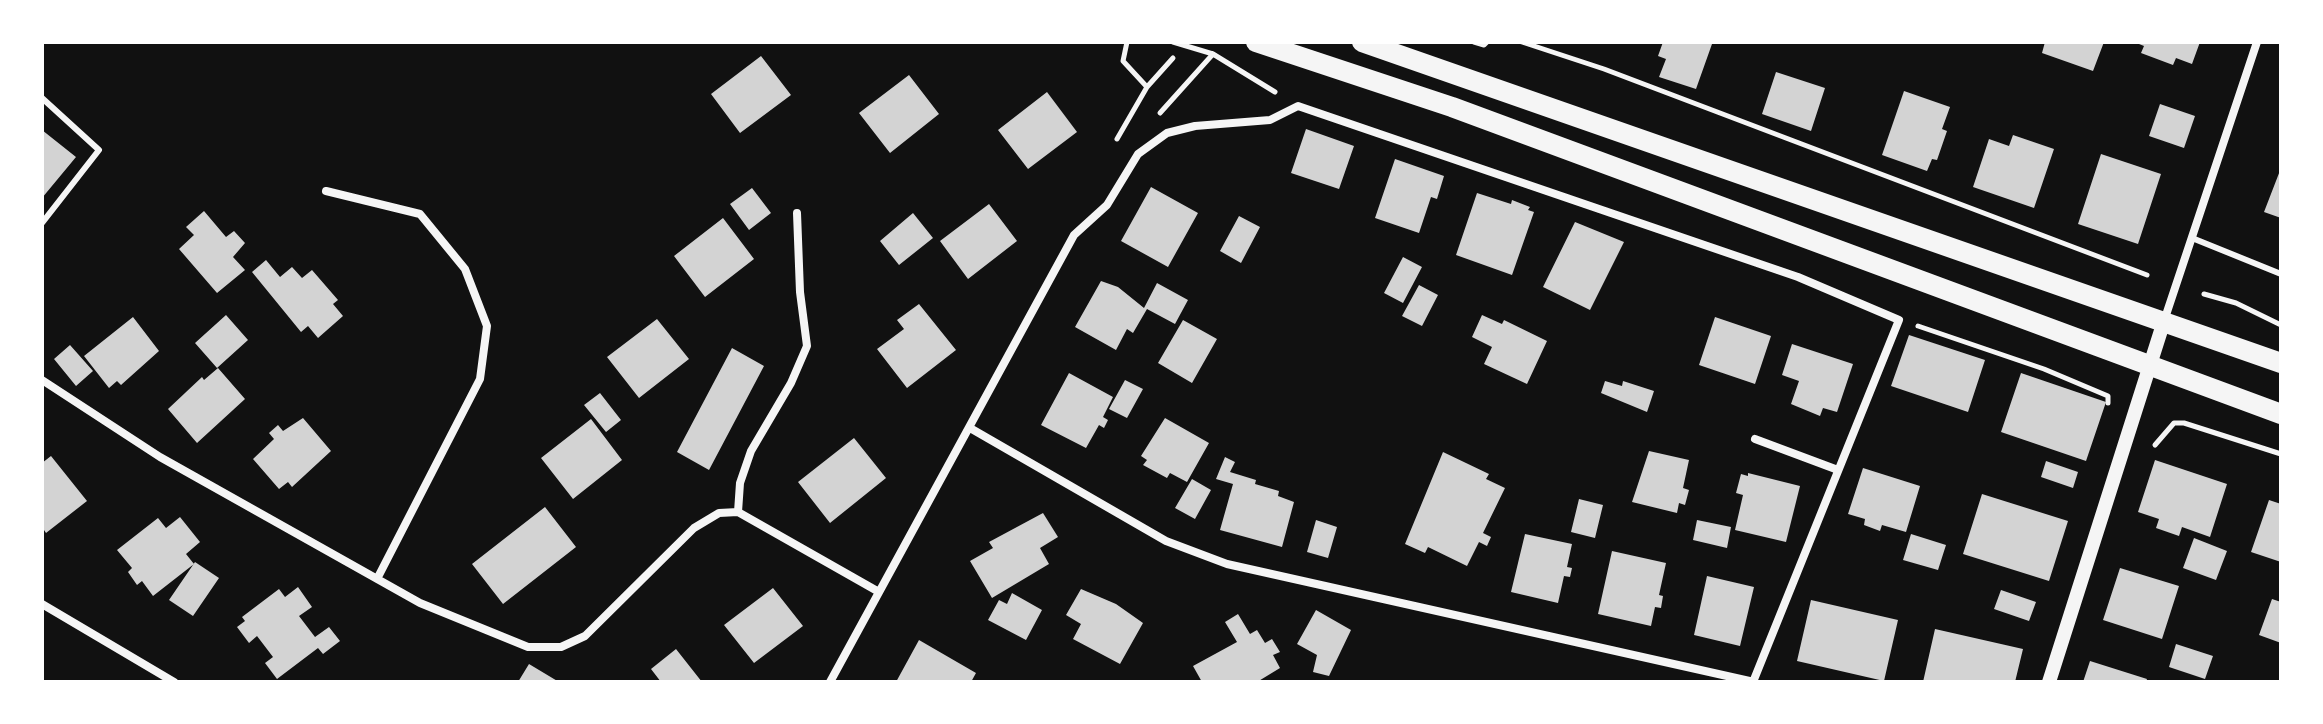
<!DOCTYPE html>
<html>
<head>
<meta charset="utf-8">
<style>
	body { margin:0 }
	#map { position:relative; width:2323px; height:724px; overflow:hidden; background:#111; font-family:Helvetica,sans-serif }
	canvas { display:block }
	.frame { position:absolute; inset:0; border:44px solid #fff; pointer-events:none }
</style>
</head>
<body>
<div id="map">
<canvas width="2323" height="724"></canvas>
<div class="frame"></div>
</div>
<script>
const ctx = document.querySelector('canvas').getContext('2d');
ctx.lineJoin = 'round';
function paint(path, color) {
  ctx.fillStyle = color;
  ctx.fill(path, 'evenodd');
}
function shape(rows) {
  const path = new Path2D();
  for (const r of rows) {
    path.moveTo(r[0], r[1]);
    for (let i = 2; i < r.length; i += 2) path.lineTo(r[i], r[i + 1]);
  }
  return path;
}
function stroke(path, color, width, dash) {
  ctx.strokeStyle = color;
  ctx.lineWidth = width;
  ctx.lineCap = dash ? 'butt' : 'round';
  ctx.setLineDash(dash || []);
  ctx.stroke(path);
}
const building = shape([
	[1663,42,1712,44,1696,89,1659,77,1666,59,1658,56],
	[2045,42,2104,42,2093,71,2042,53],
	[2134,42,2200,42,2192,64,2176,58,2173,65,2141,53,2144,46],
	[761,56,791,95,740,133,711,94],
	[1776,72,1825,88,1811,131,1762,114],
	[909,75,939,114,890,153,859,113],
	[1904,91,1950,107,1942,129,1947,131,1937,160,1932,159,1927,171,1882,155],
	[1047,92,1077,132,1028,169,998,130],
	[2160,104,2195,116,2184,148,2149,136],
	[1306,129,1354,146,1339,189,1291,173],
	[42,130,76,157,42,198],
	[2013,135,2054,149,2034,208,1973,187,1989,139,2009,146],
	[2101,154,2161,174,2138,244,2078,224],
	[1395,159,1444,176,1437,199,1431,197,1419,233,1375,218],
	[2281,168,2281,218,2264,212],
	[1151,187,1198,213,1168,267,1121,241],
	[752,188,771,213,749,230,730,204],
	[1477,193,1511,204,1512,200,1530,207,1528,210,1534,212,1512,275,1456,255],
	[989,204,1017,241,968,279,940,241],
	[204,211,226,237,234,231,245,243,233,257,245,270,217,293,179,249,194,235,186,227],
	[913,213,933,238,899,265,880,241],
	[1239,216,1260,227,1241,263,1220,251],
	[723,218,754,259,705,297,674,256],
	[1575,222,1624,242,1590,310,1543,287],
	[1403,257,1422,267,1403,303,1384,293],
	[266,260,280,277,292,267,302,278,312,270,338,300,333,304,343,316,318,338,308,326,301,332,252,272],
	[1101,281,1118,287,1144,308,1157,283,1188,300,1175,324,1147,309,1133,333,1127,329,1116,350,1075,327],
	[1419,285,1438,295,1422,326,1402,316],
	[919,304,956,350,907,388,877,349,904,329,897,320],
	[226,315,248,340,217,368,195,343],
	[1482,315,1502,324,1504,320,1547,341,1527,384,1484,364,1492,347,1472,337],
	[133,317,159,351,121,385,117,381,109,388,84,356],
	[1715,317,1771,336,1755,384,1699,365],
	[657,319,689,359,639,398,607,357],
	[1183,320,1217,339,1192,383,1158,363],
	[1909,335,1985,360,1968,412,1891,386],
	[1792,344,1853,364,1837,412,1823,408,1820,416,1791,404,1799,381,1782,375],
	[70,345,93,371,76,386,54,359],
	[732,348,764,366,709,470,677,452],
	[218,368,245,399,197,443,168,409,202,377,204,380],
	[1069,373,1113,397,1103,417,1108,420,1104,428,1099,425,1086,448,1041,425],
	[2021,373,2106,402,2086,461,2001,432],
	[1125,380,1143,389,1127,418,1109,409],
	[1605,381,1622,386,1623,381,1654,391,1647,412,1601,393],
	[600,393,621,420,606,432,584,405],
	[303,418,331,451,292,487,288,482,279,489,253,459,274,439,269,433,278,425,283,431],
	[1165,418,1209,443,1187,482,1170,473,1167,478,1143,465,1147,460,1141,456],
	[591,419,622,460,573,499,541,458],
	[854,438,886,478,830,523,798,482],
	[1649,451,1689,460,1683,488,1689,490,1685,505,1679,503,1677,513,1632,502],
	[1443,452,1489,474,1486,479,1505,488,1483,533,1491,537,1487,546,1479,542,1467,566,1428,547,1425,553,1405,544],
	[51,456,87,501,46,533,42,527,42,463],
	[1225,457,1235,462,1230,472,1256,480,1255,484,1279,491,1278,496,1294,502,1282,547,1220,530,1233,484,1216,479],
	[2155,460,2227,484,2210,537,2182,527,2179,536,2156,528,2159,519,2138,512],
	[2046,461,2078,472,2073,488,2041,477],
	[1863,468,1920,486,1906,532,1882,525,1880,531,1864,525,1865,519,1848,514],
	[1748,473,1800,486,1786,542,1735,530,1743,495,1736,493,1741,474,1748,476],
	[1192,479,1211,490,1195,519,1175,508],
	[1982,494,2068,521,2049,581,1963,554],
	[1579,499,1603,505,1595,538,1571,532],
	[2269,500,2281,504,2281,562,2251,552],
	[545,507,576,547,503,604,472,564],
	[1043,513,1058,537,1040,548,1049,564,992,598,970,561,993,548,989,542],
	[180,517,200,542,186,554,194,564,153,596,142,581,137,585,128,572,132,568,117,550,158,518,166,528],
	[1316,520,1337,527,1328,558,1307,552],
	[1697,520,1731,527,1727,548,1693,540],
	[1525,534,1572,544,1567,567,1572,568,1570,577,1564,576,1558,603,1511,592],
	[1911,534,1946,545,1938,570,1903,560],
	[2194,538,2227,551,2216,580,2183,568],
	[1612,551,1666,563,1659,595,1663,596,1661,608,1655,607,1651,626,1598,614],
	[195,562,219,578,193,616,169,600],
	[2120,568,2179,586,2162,639,2103,620],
	[1707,576,1754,587,1740,646,1694,635],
	[298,587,312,607,299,616,315,637,329,627,340,641,323,654,318,648,277,679,265,663,273,657,257,636,249,643,237,627,245,621,242,617,279,589,285,597],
	[773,588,803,626,754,663,724,625],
	[1081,589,1116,604,1143,623,1120,664,1073,639,1081,624,1066,615],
	[2001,590,2036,602,2029,621,1994,609],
	[1012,593,1042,610,1026,640,988,620,999,600,1007,604],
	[2272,599,2281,602,2281,643,2259,635],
	[1811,600,1898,620,1884,681,1797,661],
	[1316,610,1351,630,1329,676,1313,672,1317,655,1297,644],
	[1238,614,1250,634,1257,630,1265,643,1272,639,1280,652,1273,655,1280,668,1257,682,1202,682,1193,666,1237,642,1225,622],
	[1935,629,2023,649,2015,682,1923,682],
	[919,640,976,673,971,682,896,682],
	[2176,644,2213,656,2205,679,2169,667],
	[676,649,702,682,661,682,651,669],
	[2090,661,2147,679,2146,682,2083,682],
	[529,664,559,682,518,682]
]);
const path = shape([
	[1127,42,1123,61,1147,87],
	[1173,42,1213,54,1275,92],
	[1474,42,1484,45,1487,42],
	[1522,42,1604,69,2147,275],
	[1160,113,1213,54],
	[1117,139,1147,87,1173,58],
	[2204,294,2236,303,2281,325],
	[1918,326,2044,369,2108,396,2108,403],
	[2155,445,2174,423,2184,423,2281,454]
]);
const service = shape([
	[42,98,99,150,42,223],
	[2192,238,2281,274]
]);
const minor = shape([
	[326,191,420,214,465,269,487,326,480,379,377,579],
	[2164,321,2257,42],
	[42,380,160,457,420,603,528,647,561,647,585,636,694,528,719,513,738,512,879,592],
	[970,428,1166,541,1227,564,1754,682],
	[1755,439,1838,470],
	[738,512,740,483,751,451,791,383,807,346,800,292,797,213],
	[42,604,174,682],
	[830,682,1074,235,1107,205,1138,154,1167,133,1195,126,1270,120,1298,106,1798,277,1899,320,1753,682]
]);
const tertiary = shape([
	[2049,682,2164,321]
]);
const primary = shape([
	[1256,42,1452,107,2281,414],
	[1362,42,2281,363]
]);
paint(building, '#d3d3d3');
stroke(path, '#f5f5f5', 5);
stroke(service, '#f5f5f5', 6);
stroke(minor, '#f5f5f5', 8);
stroke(tertiary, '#f5f5f5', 14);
stroke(primary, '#f5f5f5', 20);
</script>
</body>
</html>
